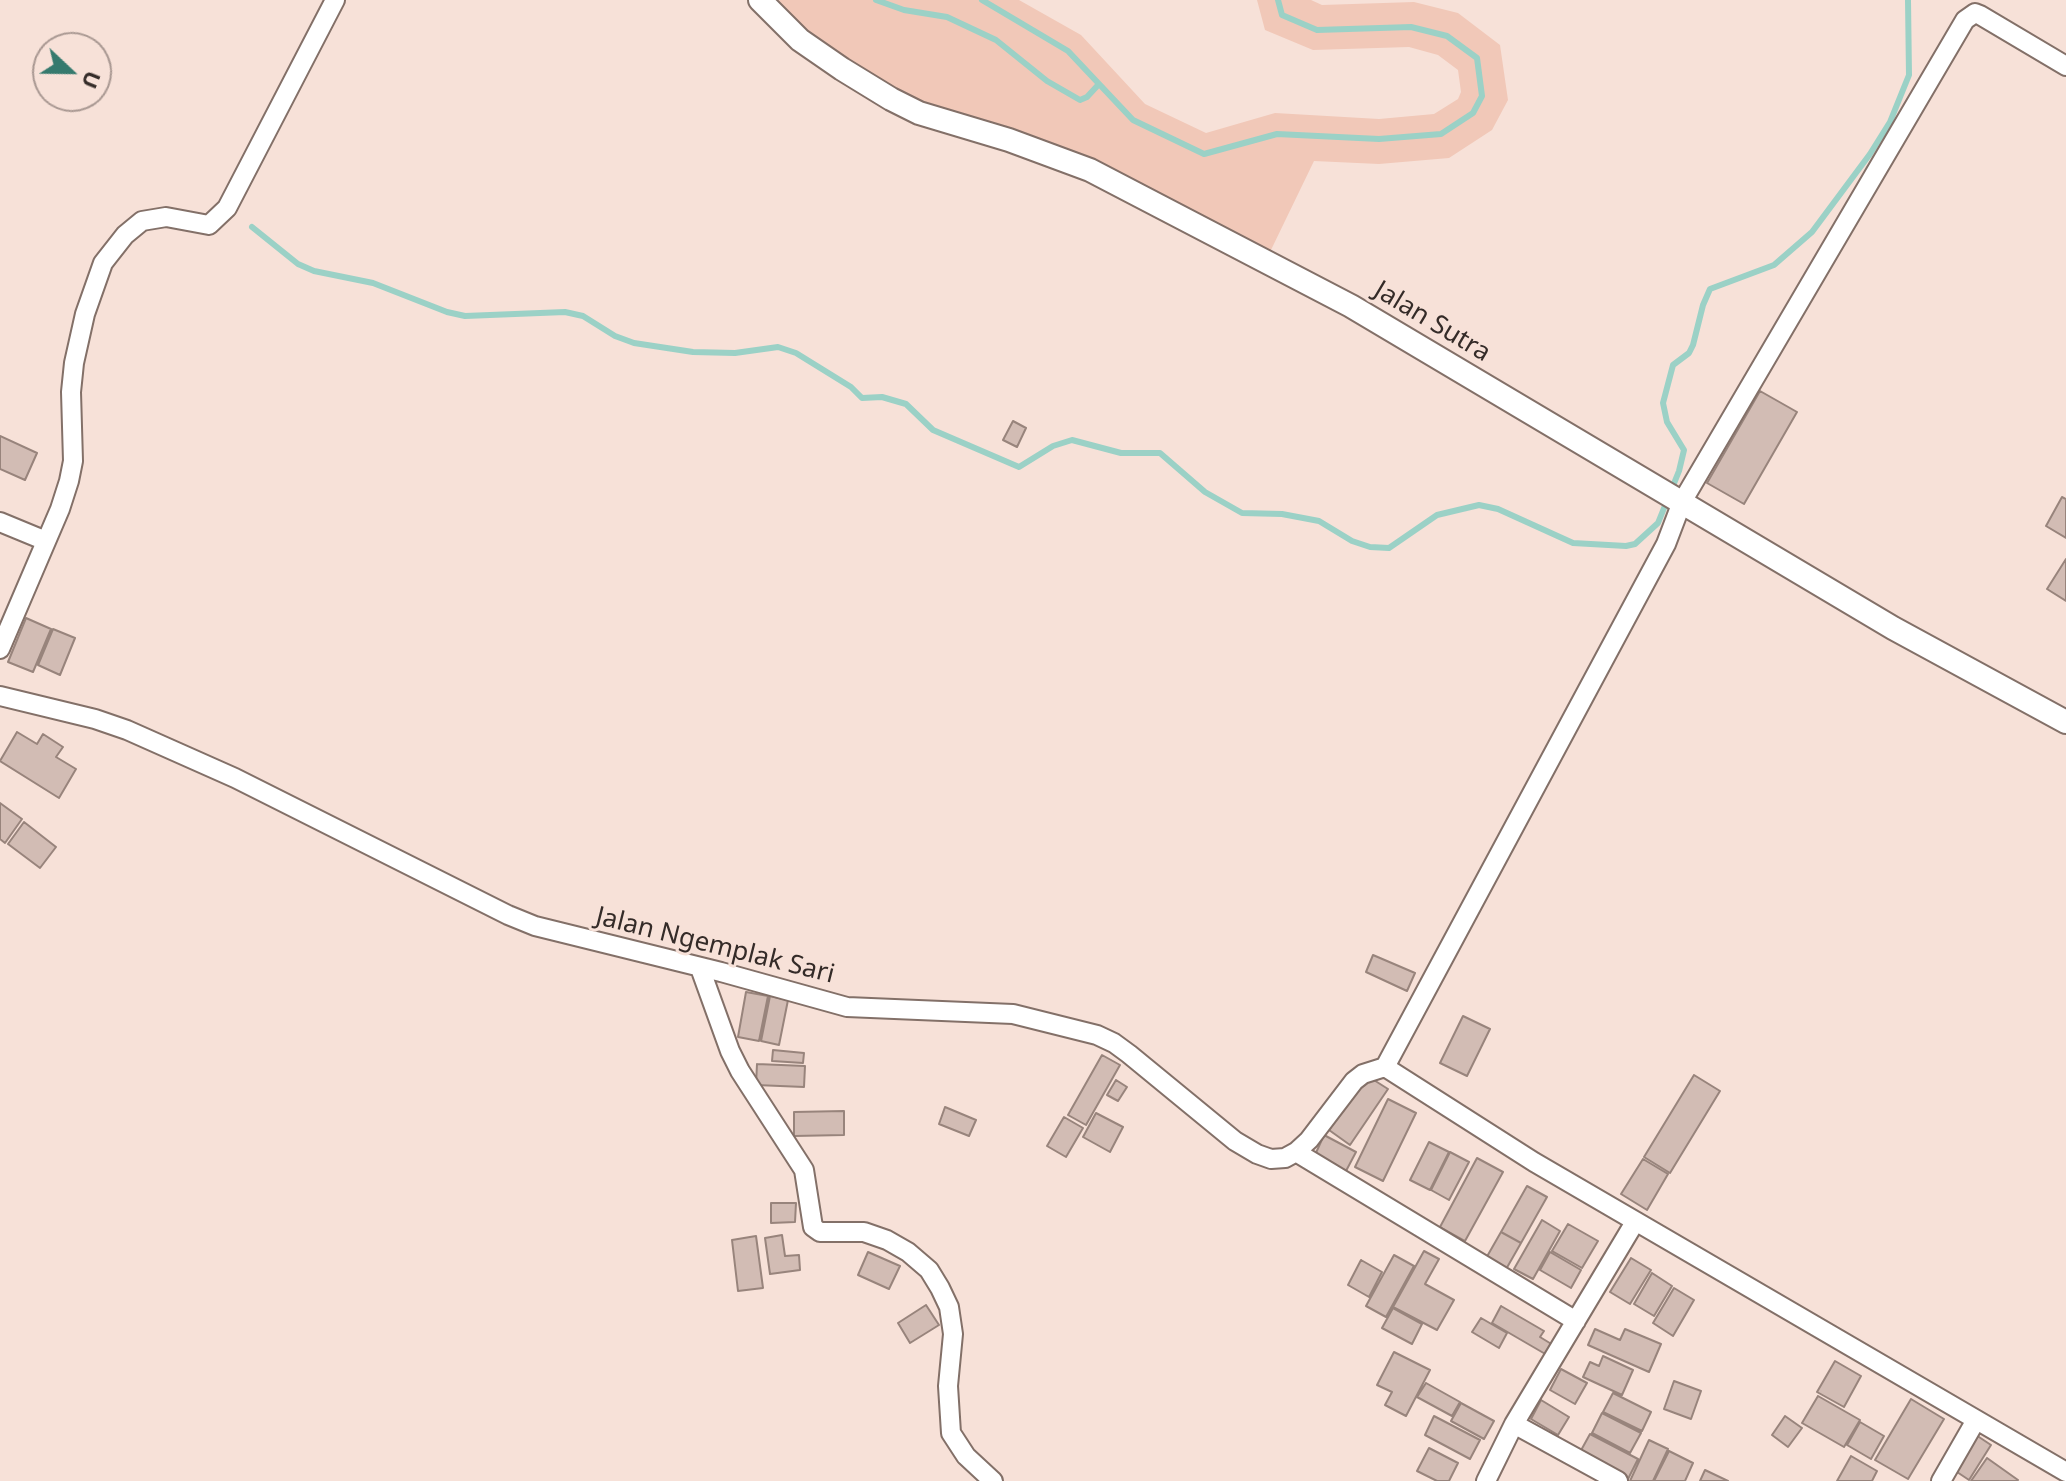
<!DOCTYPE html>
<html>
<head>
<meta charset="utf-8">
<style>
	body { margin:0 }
	#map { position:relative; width:2066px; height:1481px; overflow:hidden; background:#f7e1d8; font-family:"Noto Sans",sans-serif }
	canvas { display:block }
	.north { position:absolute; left:32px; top:32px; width:80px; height:80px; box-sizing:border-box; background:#f7e1d8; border:2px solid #a99892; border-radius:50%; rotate:112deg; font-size:22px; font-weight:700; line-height:32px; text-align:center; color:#342b28 }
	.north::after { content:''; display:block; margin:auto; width:28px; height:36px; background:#367a6e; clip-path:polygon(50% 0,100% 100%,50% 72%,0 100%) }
</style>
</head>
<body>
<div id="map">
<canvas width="2066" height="1481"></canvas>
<div class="north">U</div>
</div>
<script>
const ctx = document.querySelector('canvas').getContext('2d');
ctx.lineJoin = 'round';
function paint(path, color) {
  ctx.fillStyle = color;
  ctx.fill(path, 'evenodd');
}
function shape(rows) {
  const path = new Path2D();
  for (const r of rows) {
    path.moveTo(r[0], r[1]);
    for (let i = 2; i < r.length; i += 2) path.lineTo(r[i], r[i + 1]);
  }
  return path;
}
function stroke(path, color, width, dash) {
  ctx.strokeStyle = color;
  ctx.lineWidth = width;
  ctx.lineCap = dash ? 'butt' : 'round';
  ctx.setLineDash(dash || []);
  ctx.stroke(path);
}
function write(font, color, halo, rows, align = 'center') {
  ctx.font = font + ' "Noto Sans",sans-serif';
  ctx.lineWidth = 6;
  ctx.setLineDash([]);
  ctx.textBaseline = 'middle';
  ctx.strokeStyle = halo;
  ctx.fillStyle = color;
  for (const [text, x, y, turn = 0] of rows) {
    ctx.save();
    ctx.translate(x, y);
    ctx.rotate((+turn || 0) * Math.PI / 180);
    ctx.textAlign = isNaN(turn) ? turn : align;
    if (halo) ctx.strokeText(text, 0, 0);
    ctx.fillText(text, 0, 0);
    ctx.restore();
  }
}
const green = shape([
	[773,0,1019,0,1081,35,1145,104,1206,133,1275,113,1379,119,1434,114,1458,99,1461,92,1458,70,1438,55,1409,47,1313,50,1265,30,1257,0,1311,0,1322,5,1414,2,1458,13,1500,45,1508,100,1492,130,1449,158,1379,164,1314,161,1270,252,896,91,806,33]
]);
const stream = shape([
	[876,0,904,10,947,17,996,40,1047,81,1080,100,1087,97,1099,84],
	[982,0,1068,51,1133,120,1204,154,1277,134,1379,139,1441,134,1473,113,1482,96,1477,58,1447,36,1411,27,1317,30,1282,15,1278,0],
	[252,227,298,264,314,271,373,283,447,312,465,316,565,312,583,316,615,336,634,343,693,352,735,353,778,347,796,353,851,387,862,398,882,397,906,404,933,430,1019,467,1053,446,1072,440,1121,453,1160,453,1205,492,1242,513,1282,514,1319,521,1352,541,1370,547,1389,548,1437,515,1479,505,1498,509,1573,543,1626,546,1635,544,1658,523,1679,471,1684,450,1667,422,1663,403,1673,365,1689,353,1693,345,1703,305,1710,289,1774,265,1812,232,1870,154,1890,122,1909,75,1908,0]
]);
const building = shape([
	[1760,391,1797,412,1744,504,1707,483,1760,391],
	[1013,421,1026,428,1017,447,1003,440,1013,421],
	[0,436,37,453,25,480,0,469,0,436],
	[2062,497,2066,499,2066,538,2046,526,2062,497],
	[2066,559,2066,601,2047,589,2066,559],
	[26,618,51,629,33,672,8,662,26,618],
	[53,629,75,638,60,675,38,665,53,629],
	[17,732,37,744,43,734,63,747,56,757,76,769,59,798,0,761,17,732],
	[0,803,22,819,5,843,0,839,0,803],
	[24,822,56,847,40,868,8,844,24,822],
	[1373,955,1415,973,1407,991,1366,972,1373,955],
	[746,992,768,996,759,1041,738,1037,746,992],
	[770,996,788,1000,779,1045,761,1041,770,996],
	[1463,1016,1490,1029,1467,1076,1440,1063,1463,1016],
	[773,1050,804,1053,803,1063,772,1061,773,1050],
	[1102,1055,1120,1065,1086,1125,1068,1115,1102,1055],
	[757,1064,805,1066,804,1087,756,1085,757,1064],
	[1366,1075,1388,1089,1350,1145,1329,1130,1366,1075],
	[1694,1075,1720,1091,1670,1173,1644,1157,1694,1075],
	[1116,1080,1127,1087,1118,1101,1107,1095,1116,1080],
	[1388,1099,1416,1113,1383,1181,1355,1167,1388,1099],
	[945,1107,976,1120,969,1136,939,1124,945,1107],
	[844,1111,844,1135,794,1136,794,1112,844,1111],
	[1096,1113,1123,1127,1110,1152,1083,1137,1096,1113],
	[1064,1117,1083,1128,1066,1157,1047,1146,1064,1117],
	[1324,1135,1356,1152,1346,1171,1315,1155,1324,1135],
	[1429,1142,1449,1152,1430,1190,1410,1180,1429,1142],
	[1450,1152,1469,1162,1449,1200,1431,1190,1450,1152],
	[1477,1158,1503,1172,1465,1241,1440,1227,1477,1158],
	[1643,1159,1668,1174,1647,1210,1621,1194,1643,1159],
	[1527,1186,1547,1197,1521,1243,1501,1232,1527,1186],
	[771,1203,796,1203,795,1222,771,1223,771,1203],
	[1542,1220,1560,1231,1533,1279,1514,1269,1542,1220],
	[1568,1224,1598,1241,1582,1268,1552,1251,1568,1224],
	[1501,1232,1521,1243,1505,1271,1485,1260,1501,1232],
	[782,1235,785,1256,799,1255,800,1270,770,1274,765,1238,782,1235],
	[756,1236,763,1288,738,1291,732,1240,756,1236],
	[1424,1251,1439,1259,1425,1284,1454,1300,1437,1330,1393,1307,1424,1251],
	[868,1252,900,1266,889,1289,858,1275,868,1252],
	[1550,1252,1581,1270,1571,1288,1540,1270,1550,1252],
	[1394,1255,1414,1266,1386,1317,1366,1306,1394,1255],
	[1631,1258,1651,1270,1630,1304,1610,1292,1631,1258],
	[1361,1260,1382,1272,1369,1297,1348,1285,1361,1260],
	[1652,1273,1672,1286,1654,1316,1634,1304,1652,1273],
	[1674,1288,1694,1300,1673,1336,1653,1323,1674,1288],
	[926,1305,939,1325,910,1343,898,1323,926,1305],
	[1501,1306,1544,1331,1540,1337,1553,1345,1547,1355,1492,1323,1501,1306],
	[1393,1308,1422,1324,1412,1344,1382,1328,1393,1308],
	[1481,1318,1507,1333,1499,1348,1472,1332,1481,1318],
	[1595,1329,1620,1340,1625,1329,1661,1344,1649,1372,1588,1345,1595,1329],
	[1394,1352,1430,1370,1406,1416,1385,1405,1392,1392,1377,1385,1394,1352],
	[1603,1356,1633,1370,1622,1395,1583,1377,1590,1362,1599,1366,1603,1356],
	[1835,1361,1861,1376,1844,1407,1817,1392,1835,1361],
	[1561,1369,1587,1383,1575,1404,1550,1390,1561,1369],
	[1674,1381,1701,1391,1691,1419,1664,1409,1674,1381],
	[1426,1383,1460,1402,1452,1416,1417,1397,1426,1383],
	[1613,1393,1651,1412,1642,1431,1603,1412,1613,1393],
	[1818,1396,1860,1420,1844,1447,1802,1423,1818,1396],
	[1911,1399,1944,1419,1908,1479,1875,1460,1911,1399],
	[1541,1400,1569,1417,1558,1435,1531,1419,1541,1400],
	[1461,1403,1494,1421,1484,1439,1451,1421,1461,1403],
	[1602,1413,1641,1433,1630,1453,1592,1433,1602,1413],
	[1434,1416,1480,1440,1470,1459,1425,1435,1434,1416],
	[1785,1416,1802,1428,1788,1447,1772,1435,1785,1416],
	[1860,1422,1884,1436,1871,1459,1847,1445,1860,1422],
	[1590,1434,1638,1459,1628,1479,1579,1454,1590,1434],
	[1976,1435,1991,1445,1969,1480,1954,1470,1976,1435],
	[1649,1440,1668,1449,1653,1481,1630,1481,1649,1440],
	[1429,1448,1458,1463,1449,1481,1437,1481,1417,1471,1429,1448],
	[1669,1451,1693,1463,1685,1481,1654,1481,1669,1451],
	[1851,1456,1877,1471,1872,1481,1837,1481,1851,1456],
	[1987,1458,2018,1480,2017,1481,1971,1481,1987,1458],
	[1705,1470,1728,1481,1700,1481,1705,1470]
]);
const minor = shape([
	[2066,66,1980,15,1975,13,1965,20,1682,502,1666,544,1385,1067,1534,1162,2066,1472],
	[0,522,46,541],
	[0,649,60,509,69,481,73,461,71,392,74,363,85,314,103,263,125,235,142,221,166,217,209,225,227,208,335,0],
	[0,696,95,719,127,730,235,778,508,915,535,926,721,972,847,1007,1013,1014,1097,1035,1114,1043,1129,1054,1235,1141,1257,1154,1271,1159,1285,1158,1296,1152,1309,1140,1354,1081,1363,1074,1385,1067],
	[700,968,730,1051,740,1071,804,1170,813,1227,820,1232,864,1232,887,1240,908,1252,929,1270,940,1288,949,1307,953,1334,948,1386,951,1433,966,1456,993,1481],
	[1296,1152,1576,1321],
	[1514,1424,1618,1481],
	[1486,1481,1514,1424,1635,1222],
	[1941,1481,1976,1420]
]);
const tertiary = shape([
	[760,0,800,40,842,69,891,99,919,113,1009,140,1090,170,1351,306,1893,628,2066,722]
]);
const streetNames = [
	["Jalan Sutra",1432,322,31],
	["Jalan Ngemplak Sari",715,946,14]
];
paint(green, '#f1c8b8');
stroke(stream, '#9bd1c6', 6);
paint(building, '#d2bcb4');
stroke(building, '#98847c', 2);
stroke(minor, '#837068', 22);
stroke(tertiary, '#837068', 26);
stroke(minor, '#fff', 18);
stroke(tertiary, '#fff', 22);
write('26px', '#342b28', '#f7e1d8', streetNames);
</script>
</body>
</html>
